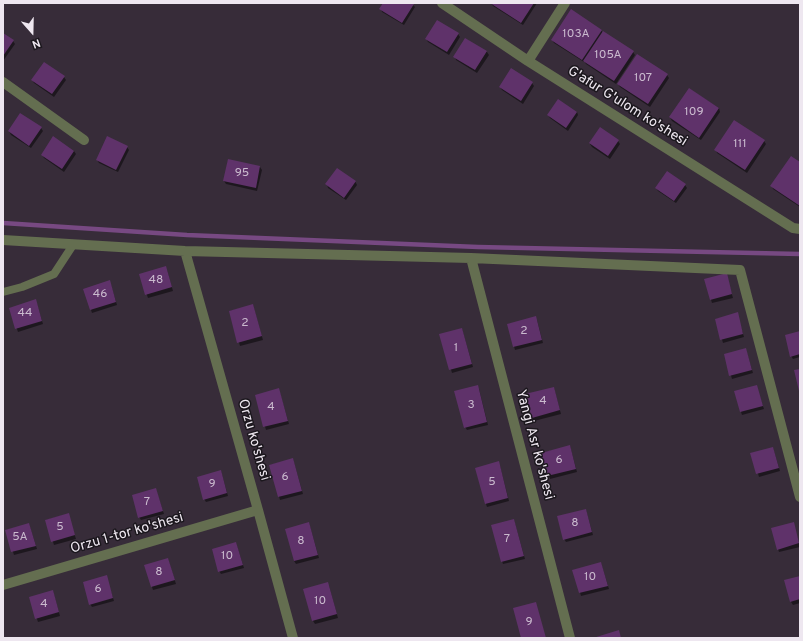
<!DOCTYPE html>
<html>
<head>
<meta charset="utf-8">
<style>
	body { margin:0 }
	#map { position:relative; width:803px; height:641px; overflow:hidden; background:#372c39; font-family:Overpass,sans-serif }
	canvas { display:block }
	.frame { position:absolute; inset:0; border:4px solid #eee7f0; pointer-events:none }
	.north { position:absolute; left:12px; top:12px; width:40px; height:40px; -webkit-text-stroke:3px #1b171d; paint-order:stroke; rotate:160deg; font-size:11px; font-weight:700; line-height:16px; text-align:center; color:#eee7f0 }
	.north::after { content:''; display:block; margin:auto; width:14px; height:18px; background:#eee7f0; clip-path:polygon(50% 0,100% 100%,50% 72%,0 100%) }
</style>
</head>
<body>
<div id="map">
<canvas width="803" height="641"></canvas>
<div class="frame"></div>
<div class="north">N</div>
</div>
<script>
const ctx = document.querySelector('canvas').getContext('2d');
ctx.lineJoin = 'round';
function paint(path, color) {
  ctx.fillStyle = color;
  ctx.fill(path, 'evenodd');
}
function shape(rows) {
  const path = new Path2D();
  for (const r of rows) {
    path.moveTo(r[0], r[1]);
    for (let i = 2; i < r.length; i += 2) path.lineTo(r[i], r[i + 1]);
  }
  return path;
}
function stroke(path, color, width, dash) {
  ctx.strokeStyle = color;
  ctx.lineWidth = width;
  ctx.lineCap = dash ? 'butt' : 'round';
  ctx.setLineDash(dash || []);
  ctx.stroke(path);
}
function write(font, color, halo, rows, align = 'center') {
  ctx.font = font + ' Overpass,sans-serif';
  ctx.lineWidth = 3;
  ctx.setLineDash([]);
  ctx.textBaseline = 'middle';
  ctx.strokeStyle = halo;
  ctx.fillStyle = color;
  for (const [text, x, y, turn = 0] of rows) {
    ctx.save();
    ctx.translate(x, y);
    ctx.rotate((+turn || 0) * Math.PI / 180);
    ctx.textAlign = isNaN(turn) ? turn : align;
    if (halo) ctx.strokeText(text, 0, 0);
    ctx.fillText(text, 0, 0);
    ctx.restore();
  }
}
const shadow = shape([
	[384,3,411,3,415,7,404,25,382,12,381,9],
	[491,3,537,3,523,25,493,6],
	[601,30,603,33,633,52,635,55,616,84,586,64,584,61,584,62,554,43,552,40],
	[3,34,13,41,15,44,3,61],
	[458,34,460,37,449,55,428,42,426,39],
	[466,39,487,52,489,55,477,73,456,60,455,57],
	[667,75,669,78,650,107,620,87,618,84],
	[64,77,66,80,54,97,34,83,32,80],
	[532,83,534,86,523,104,502,90,500,87],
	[689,89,719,108,720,112,701,140,672,121,670,117],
	[577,112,578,115,568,131,550,118,548,115],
	[41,128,43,131,31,148,11,135,9,131],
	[600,128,618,141,620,144,610,159,592,147,590,144],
	[764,141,766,144,747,173,717,153,716,150],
	[127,147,129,150,118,172,99,163,97,160],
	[74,151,76,154,64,172,44,158,42,155],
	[228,161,260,167,262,170,257,191,226,184,224,181],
	[800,163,800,207,773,189,772,186],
	[355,181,357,185,346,200,328,188,327,184],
	[685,185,687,188,676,203,658,191,656,188],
	[167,270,173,291,148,298,140,275],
	[726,274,733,298,712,303,705,280],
	[111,285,117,305,92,313,91,310],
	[37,304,43,324,18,332,10,308],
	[253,305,263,340,240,346,230,311],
	[737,314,744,337,723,343,716,319],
	[537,320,543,343,515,350,508,324],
	[462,329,473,367,452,373,441,335],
	[800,332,800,357,793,359,791,356],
	[746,350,753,373,732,379,725,355],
	[756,386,764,409,742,415,741,412],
	[554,388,561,414,534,421,532,418],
	[479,389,488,425,467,430,465,427],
	[279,390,289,424,266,430,256,396],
	[570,446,577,472,550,479,542,453],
	[773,448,780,471,759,477,752,453],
	[293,459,303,494,280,500,270,465],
	[500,466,509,501,487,507,486,504],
	[221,471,228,496,206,502,204,499],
	[156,490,164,514,141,520,139,517],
	[586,510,593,535,566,542,564,539],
	[68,514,76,539,54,545,46,520],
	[514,520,525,559,503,564,502,561],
	[309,523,319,558,296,564,294,561],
	[793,523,800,547,779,552,778,549],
	[29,524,37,549,14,555,6,530],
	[236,543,244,568,221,574,219,571],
	[168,559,176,584,153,590,145,566],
	[601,563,609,589,581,596,574,570],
	[106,576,114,601,92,607,90,604],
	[800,577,800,603,793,605,791,602],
	[329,586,338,618,315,624,313,621],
	[53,591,60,616,38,622,30,598]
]);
const stream = shape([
	[3,223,187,235,478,247,800,254]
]);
const building = shape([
	[383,3,413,3,414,4,402,23,379,9],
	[490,3,534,3,521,23],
	[571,9,602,30,582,60,551,40],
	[437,20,459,33,447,52,425,39],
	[603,31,634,51,614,81,583,61],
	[3,33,14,40,3,56],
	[465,38,487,51,475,70,453,57],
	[637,54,668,74,648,104,617,84],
	[44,62,65,76,52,94,31,80],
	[511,68,533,82,521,101,499,87],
	[689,88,719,108,699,138,669,117],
	[558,99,577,112,566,128,547,115],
	[20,113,42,127,29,146,8,131],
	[734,120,765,140,745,170,714,150],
	[600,127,619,140,608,156,589,143],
	[53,136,74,151,62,169,41,155],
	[107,136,128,146,116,170,96,160],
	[791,156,800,162,800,206,770,186],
	[228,159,260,166,256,188,223,181],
	[337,168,356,181,344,198,325,184],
	[667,171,686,184,674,201,655,188],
	[166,266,172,287,145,295,139,274],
	[727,273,732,294,710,300,704,279],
	[110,280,116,302,90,310,83,289],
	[36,299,42,321,15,329,9,308],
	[253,304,262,336,237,343,229,311],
	[738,312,743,334,720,340,715,319],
	[536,316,542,340,513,347,507,324],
	[462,328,472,364,449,370,439,334],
	[800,331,800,354,790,357,785,335],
	[746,348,752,370,729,376,724,354],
	[800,369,800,391,799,391,794,370],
	[478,385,487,422,464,428,454,391],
	[757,385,763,406,740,412,734,391],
	[554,387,560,410,532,418,525,394],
	[279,388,288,421,263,427,255,395],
	[570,445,576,469,547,476,541,453],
	[773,447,779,468,756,474,750,453],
	[293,458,302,491,278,497,269,465],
	[499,461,508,498,485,504,475,468],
	[221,470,227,493,203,500,197,477],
	[156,488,163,511,138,518,132,495],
	[586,509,592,532,563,540,557,516],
	[69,513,75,535,51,542,45,520],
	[514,519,524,556,501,562,491,525],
	[309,522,318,555,294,561,285,529],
	[794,522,799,543,777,550,771,528],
	[29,523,36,546,11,552,5,530],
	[236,542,243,565,218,572,212,549],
	[168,558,175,580,151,587,144,565],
	[601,562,608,586,579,593,572,570],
	[107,575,113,598,89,605,83,582],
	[800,576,800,599,790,602,784,580],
	[328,582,337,614,312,621,303,589],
	[53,590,59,612,35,619,29,597],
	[536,602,546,638,521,638,513,608],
	[619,630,621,638,593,638]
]);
const lane = shape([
	[3,292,22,287,54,274,73,245]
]);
const street = shape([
	[442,3,528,61,793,228,800,229],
	[528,61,565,3],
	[3,82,84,140],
	[3,240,185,251,471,258,740,270,800,497],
	[185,251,258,510,293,638],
	[471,258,570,638],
	[3,585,258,510]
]);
const numberNames = [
	["103A",576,35],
	["105A",608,56],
	["107",643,79],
	["109",694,113],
	["111",740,145],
	["95",242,174],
	["48",156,281],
	["46",100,295],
	["44",25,314],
	["2",245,324],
	["2",524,332],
	["1",456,349],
	["4",543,402],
	["3",471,406],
	["4",271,408],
	["6",559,461],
	["6",285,478],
	["5",492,483],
	["9",212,485],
	["7",147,503],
	["8",575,524],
	["5",60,528],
	["5A",20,538],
	["7",507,540],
	["8",301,542],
	["10",227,557],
	["8",159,573],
	["10",590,578],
	["6",98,590],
	["10",320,602],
	["4",44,605],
	["9",529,623]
];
const streetNames = [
	["G'afur G'ulom ko'shesi",627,107,32],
	["Orzu ko'shesi",253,440,74],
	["Yangi Asr ko'shesi",534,445,75],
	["Orzu 1-tor ko'shesi",127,534,-16]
];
paint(shadow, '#0007');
stroke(stream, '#774982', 4.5);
paint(building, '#5f326a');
stroke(lane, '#646e50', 8);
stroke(street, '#646e50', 10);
write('12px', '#cabace', null, numberNames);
write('14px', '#eee7f0', '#1b171d', streetNames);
</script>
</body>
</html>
